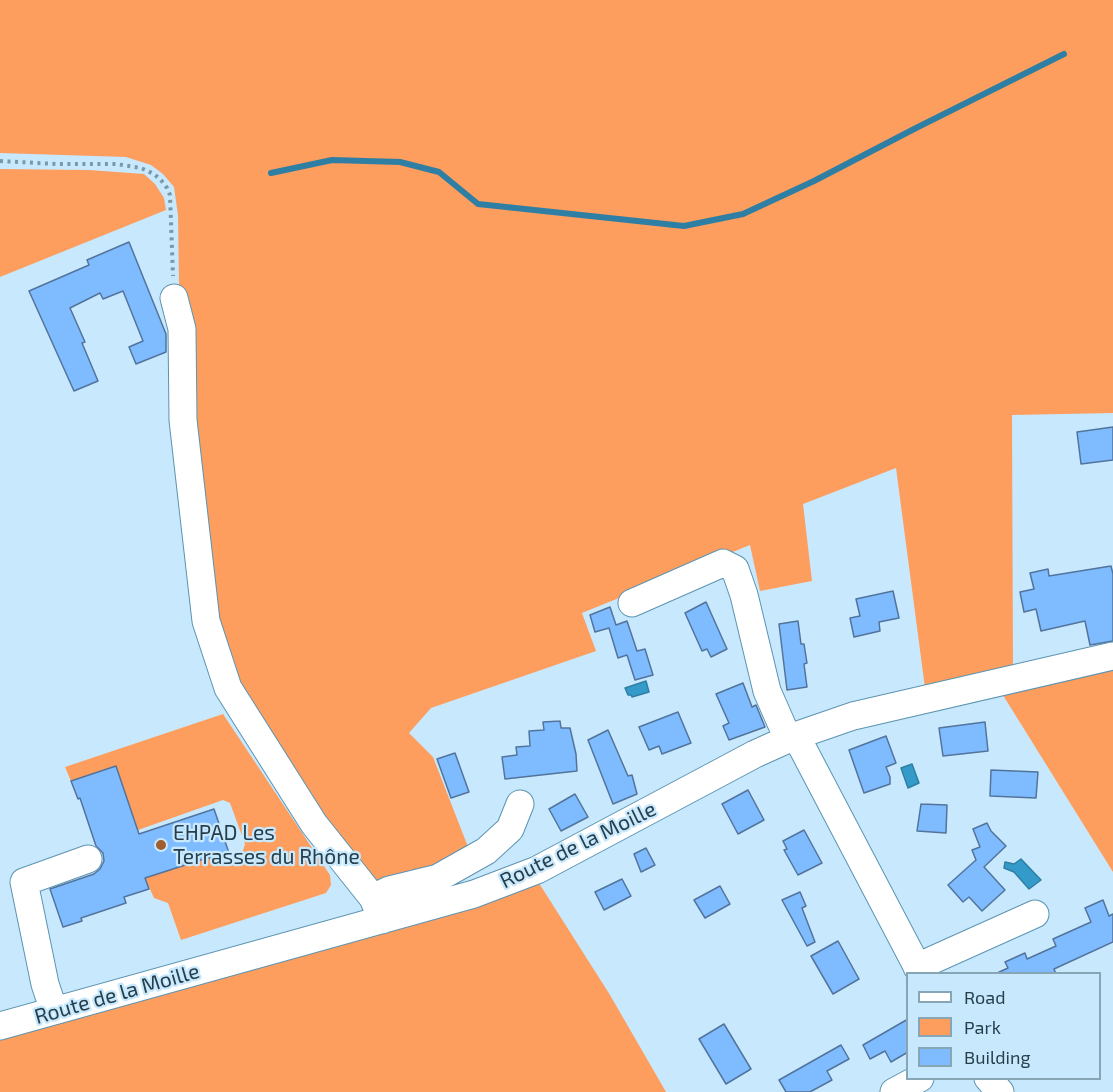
<!DOCTYPE html>
<html>
<head>
<meta charset="utf-8">
<style>
	body { margin:0 }
	#map { position:relative; width:1113px; height:1092px; overflow:hidden; background:#c8e9fd; font-family:"Exo 2",sans-serif }
	canvas { display:block }
	.legend { position:absolute; left:906px; top:972px; width:195px; height:108px; box-sizing:border-box; background:#c8e9fd; border:2px solid #88a5b6; margin:0; padding:8px 10px; list-style:none; font-size:18px; color:#273f4c }
	.legend li { display:flex; align-items:center; gap:12px; height:30px }
	.legend b { width:30px; border:2px solid #88a5b6 }
</style>
</head>
<body>
<div id="map">
<canvas width="1113" height="1092"></canvas>
<ul class="legend">
<li><b style="height:8px;background:#fff"></b>Road</li>
<li><b style="height:16px;background:#fd9d5e"></b>Park</li>
<li><b style="height:16px;background:#7fbbff"></b>Building</li>
</ul>
</div>
<script>
const ctx = document.querySelector('canvas').getContext('2d');
ctx.lineJoin = 'round';
function paint(path, color) {
  ctx.fillStyle = color;
  ctx.fill(path, 'evenodd');
}
function shape(rows) {
  const path = new Path2D();
  for (const r of rows) {
    path.moveTo(r[0], r[1]);
    for (let i = 2; i < r.length; i += 2) path.lineTo(r[i], r[i + 1]);
  }
  return path;
}
function stroke(path, color, width, dash) {
  ctx.strokeStyle = color;
  ctx.lineWidth = width;
  ctx.lineCap = dash ? 'butt' : 'round';
  ctx.setLineDash(dash || []);
  ctx.stroke(path);
}
function write(font, color, halo, rows, align = 'center') {
  ctx.font = font + ' "Exo 2",sans-serif';
  ctx.lineWidth = 4.5;
  ctx.setLineDash([]);
  ctx.textBaseline = 'middle';
  ctx.strokeStyle = halo;
  ctx.fillStyle = color;
  for (const [text, x, y, turn = 0] of rows) {
    ctx.save();
    ctx.translate(x, y);
    ctx.rotate((+turn || 0) * Math.PI / 180);
    ctx.textAlign = isNaN(turn) ? turn : align;
    if (halo) ctx.strokeText(text, 0, 0);
    ctx.fillText(text, 0, 0);
    ctx.restore();
  }
}
const green = shape([
	[0,0,1113,0,1113,413,1012,415,1013,667,925,688,896,468,803,504,812,581,760,591,750,545,582,613,596,651,431,708,409,733,433,757,470,852,434,869,371,881,364,876,220,658,191,412,190,324,179,285,178,215,174,187,163,174,151,165,126,157,0,153],
	[0,169,89,170,144,174,155,184,164,198,166,210,0,277],
	[1113,664,1113,872,1001,692],
	[223,714,330,875,331,885,326,893,181,940,168,903,154,898,145,878,210,857,211,859,229,853,242,854,245,844,230,803,223,800,138,830,116,766,71,781,65,767],
	[537,880,610,995,666,1092,0,1092,0,1038]
]);
const water = shape([
	[646,681,649,692,632,697,631,695,628,695,625,688,646,681],
	[912,764,919,783,908,788,901,768,912,764],
	[1021,859,1041,880,1029,889,1014,872,1004,868,1005,862,1014,864,1021,859]
]);
const stream = shape([
	[271,173,332,160,400,162,439,172,478,204,684,226,743,214,814,181,916,128,1064,54]
]);
const building = shape([
	[129,242,166,334,166,352,136,364,129,347,143,341,123,291,103,299,100,293,70,308,85,342,82,343,98,381,74,391,29,291,89,265,87,260,129,242],
	[1113,427,1113,460,1081,464,1077,432,1113,427],
	[1111,566,1113,574,1113,641,1090,645,1085,621,1041,631,1036,609,1024,612,1020,592,1034,589,1030,573,1048,569,1049,576,1111,566],
	[893,591,899,618,879,622,880,631,854,637,850,618,860,616,856,599,893,591],
	[706,602,727,649,711,657,707,649,702,651,685,613,706,602],
	[610,607,616,625,627,621,637,651,645,649,653,675,635,680,627,655,618,658,609,628,595,632,590,615,610,607],
	[798,621,801,644,804,644,807,663,804,664,807,687,787,690,779,624,798,621],
	[743,683,752,707,756,705,765,727,729,740,723,726,729,723,716,694,743,683],
	[678,712,691,743,662,754,659,746,649,750,639,727,678,712],
	[560,721,561,728,570,728,576,754,577,771,505,779,502,757,517,755,516,747,530,746,529,731,544,730,543,722,560,721],
	[985,722,988,751,943,756,939,728,985,722],
	[608,730,628,776,632,775,637,794,613,804,588,740,608,730],
	[886,736,896,763,886,767,890,777,890,784,864,793,849,750,886,736],
	[455,753,469,792,451,798,437,759,455,753],
	[116,766,139,834,214,809,229,853,210,859,210,857,145,878,149,889,124,897,126,903,81,918,82,921,63,927,50,889,94,874,100,869,104,861,103,853,96,846,80,798,78,799,71,781,116,766],
	[991,770,1038,772,1036,798,990,796,991,770],
	[748,790,764,820,738,834,722,804,748,790],
	[575,794,588,817,561,831,549,809,575,794],
	[921,804,947,805,946,833,917,831,921,804],
	[987,823,991,831,1006,846,984,867,1005,890,982,911,969,897,963,902,948,885,976,860,972,850,980,847,973,829,987,823],
	[804,830,822,863,798,875,784,850,787,849,783,841,804,830],
	[646,848,655,865,641,872,634,854,646,848],
	[622,879,631,896,604,910,595,892,622,879],
	[720,886,730,904,705,918,694,900,720,886],
	[800,892,806,906,802,908,815,942,807,946,782,900,800,892],
	[1103,900,1109,916,1113,914,1113,942,1054,969,1056,974,995,974,1008,968,1005,962,1025,953,1027,959,1056,946,1053,939,1091,922,1085,908,1103,900],
	[838,941,859,979,833,994,811,956,838,941],
	[908,1019,908,1052,891,1062,885,1051,870,1059,863,1045,908,1019],
	[724,1024,751,1069,726,1084,699,1039,724,1024],
	[841,1045,849,1059,827,1071,832,1080,810,1092,786,1092,779,1080,841,1045]
]);
const path = shape([
	[0,161,56,164,116,164,141,168,154,174,161,180,167,188,170,195,173,276]
]);
const minor = shape([
	[174,298,182,329,183,420,206,621,228,688,314,824,373,898,382,920],
	[632,603,723,563,735,569,744,595,767,691,788,739],
	[795,736,803,749,921,974],
	[373,898,389,890,438,878,486,851,510,829,520,804],
	[917,967,1035,914],
	[54,1011,45,984,24,882,88,859],
	[0,1026,474,894,537,870,755,754,795,736,853,716,1113,656],
	[988,1078,1000,1092],
	[894,1092,920,1078]
]);
const markers = [
	[161,845,6,"#a15d2e"]
];
const poiNames = [
	["EHPAD Les",173,833],
	["Terrasses du Rhône",173,857]
];
const streetNames = [
	["Route de la Moille",578,845,-26],
	["Route de la Moille",117,994,-16]
];
paint(green, '#fd9d5e');
paint(water, '#339ac9');
stroke(water, '#2f7fa4', 1.5);
stroke(stream, '#2f7fa4', 6);
paint(building, '#7fbbff');
stroke(building, '#52749c', 1.5);
stroke(minor, '#5c94b1', 29);
stroke(path, '#7b98a8', 4, [3, 4.5]);
stroke(minor, '#fff', 27);
for (const [x, y, r, color] of markers) {
  const dot = new Path2D();
  dot.arc(x, y, r, 0, 2 * Math.PI);
  ctx.fillStyle = color;
  ctx.fill(dot);
  stroke(dot, '#c8e9fd', 2);
}
write('21px', '#273f4c', '#c8e9fd', poiNames, 'left');
write('21px', '#273f4c', '#c8e9fd', streetNames);
</script>
</body>
</html>
